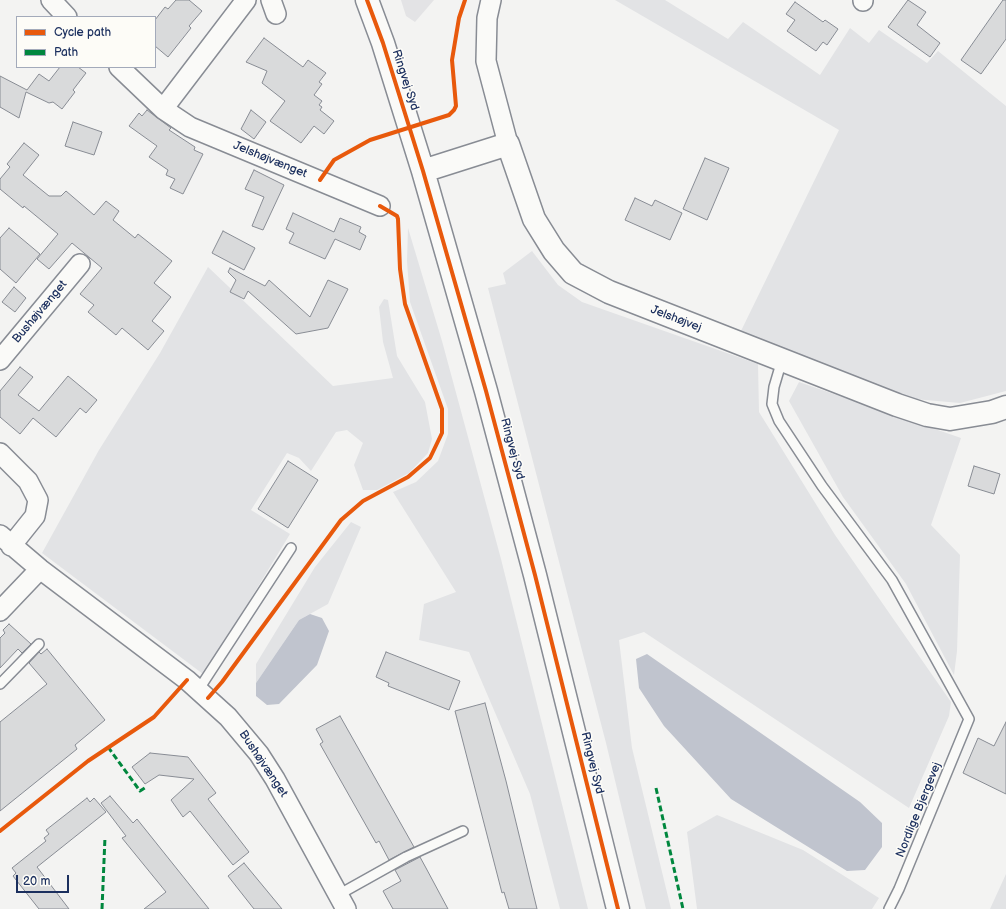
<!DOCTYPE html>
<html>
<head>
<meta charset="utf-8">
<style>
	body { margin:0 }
	#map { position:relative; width:1006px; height:909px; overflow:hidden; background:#f3f3f2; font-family:"Balsamiq Sans",sans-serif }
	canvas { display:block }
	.legend { position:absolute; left:16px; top:16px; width:140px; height:52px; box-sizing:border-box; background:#fdfcf7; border:1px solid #a3aaba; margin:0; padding:5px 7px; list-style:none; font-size:12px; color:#1b2f5e }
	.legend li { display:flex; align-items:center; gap:8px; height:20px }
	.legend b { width:20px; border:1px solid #a3aaba }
	.scale { position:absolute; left:16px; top:875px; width:53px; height:18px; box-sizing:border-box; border:2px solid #1b2f5e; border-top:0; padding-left:5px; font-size:12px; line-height:14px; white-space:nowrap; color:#1b2f5e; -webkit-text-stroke:3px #fdfcf7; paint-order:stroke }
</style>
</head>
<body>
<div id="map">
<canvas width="1006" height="909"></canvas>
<ul class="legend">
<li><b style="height:5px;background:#e8590c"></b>Cycle path</li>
<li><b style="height:5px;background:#00873e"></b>Path</li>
</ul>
<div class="scale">20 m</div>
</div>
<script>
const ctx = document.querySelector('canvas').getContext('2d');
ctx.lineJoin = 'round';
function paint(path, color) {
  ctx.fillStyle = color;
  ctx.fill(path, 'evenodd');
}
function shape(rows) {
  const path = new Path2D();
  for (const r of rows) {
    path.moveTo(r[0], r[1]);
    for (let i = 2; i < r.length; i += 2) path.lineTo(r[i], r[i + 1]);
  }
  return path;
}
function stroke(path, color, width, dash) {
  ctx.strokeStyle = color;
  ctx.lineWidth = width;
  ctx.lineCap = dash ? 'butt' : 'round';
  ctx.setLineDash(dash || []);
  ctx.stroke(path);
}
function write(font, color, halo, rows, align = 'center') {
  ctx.font = font + ' "Balsamiq Sans",sans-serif';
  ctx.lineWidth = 3;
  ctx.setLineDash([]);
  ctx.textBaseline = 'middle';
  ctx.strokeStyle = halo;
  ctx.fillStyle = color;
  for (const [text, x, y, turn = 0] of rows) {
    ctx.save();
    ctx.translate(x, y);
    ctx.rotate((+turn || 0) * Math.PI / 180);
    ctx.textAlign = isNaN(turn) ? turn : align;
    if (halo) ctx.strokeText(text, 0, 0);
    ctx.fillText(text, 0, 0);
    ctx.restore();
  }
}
const built = shape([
	[401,0,434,0,415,22,406,16]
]);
const green = shape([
	[615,0,665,0,728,39,743,22,820,75,850,28,869,43,879,30,927,63,938,51,1006,106,1006,391,960,403,914,399,740,333,839,130],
	[408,228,442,341,501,559,588,909,560,909,530,794,469,652,419,640,424,604,456,592,393,492,416,482,438,461,448,434,448,409,410,302,407,261],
	[532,251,558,285,582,302,758,364,759,412,835,535,951,702,949,716,909,808,644,632,619,640,632,748,671,909,646,909,606,743,488,288,506,284,503,273],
	[208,267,333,386,393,378,383,342,379,307,384,299,388,300,397,356,425,402,432,439,428,453,409,473,377,490,363,490,354,465,363,443,347,430,336,432,311,471,299,458,287,453,251,510,290,534,220,649,203,674,42,553,99,450,160,353],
	[799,382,961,438,931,525,960,555,957,651,954,675,906,584,843,497,789,401],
	[351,522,361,527,328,604,299,620,256,683,256,664,315,567],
	[717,815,803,850,879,898,872,909,697,909,687,832],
	[1006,874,1006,909,990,909]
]);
const water = shape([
	[310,614,322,618,329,631,317,665,279,704,267,705,256,696,256,683,299,620],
	[647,654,860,802,882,823,882,847,865,870,847,871,731,799,664,726,639,688,636,659]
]);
const building = shape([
	[176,0,189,0,202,11,189,26,191,28,168,57,155,46,155,20,165,7,168,9,176,0],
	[908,0,926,12,917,25,940,43,930,57,888,27,908,0],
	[1003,0,1006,0,1006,39,981,74,961,60,1003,0],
	[795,2,823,22,825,20,838,29,827,45,823,42,816,51,787,31,795,20,786,14,795,2],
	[264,38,303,67,308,60,326,73,319,82,322,84,314,95,322,101,319,105,322,107,320,110,334,121,324,134,314,126,301,143,270,121,285,101,262,83,267,71,246,62,264,38],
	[60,67,78,67,86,73,73,90,75,92,62,109,53,102,49,103,26,92,19,118,0,107,0,76,27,90,39,74,49,81,60,67],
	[147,110,171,128,169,130,195,147,194,150,203,154,183,194,170,188,175,179,166,175,168,170,149,157,157,146,129,126,139,113,142,116,147,110],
	[251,110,266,122,254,139,241,129,251,110],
	[73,122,102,132,94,155,65,146,73,122],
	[24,143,39,155,23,175,49,196,61,196,66,191,94,215,106,201,119,211,113,220,135,238,138,234,172,261,154,283,171,297,152,321,164,331,148,350,122,328,116,335,88,312,94,305,80,294,102,268,72,243,49,269,37,259,58,234,24,206,23,208,0,189,0,179,10,167,7,164,24,143],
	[705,158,729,168,707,220,683,209,705,158],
	[254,170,284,185,263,230,252,226,264,197,245,189,254,170],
	[635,198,652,206,655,200,682,213,670,240,625,220,635,198],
	[293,213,334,232,340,218,361,227,359,232,366,236,360,250,335,239,325,259,289,243,294,233,286,229,293,213],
	[9,228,40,254,16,283,0,269,0,238,9,228],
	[223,231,255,248,244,270,212,253,223,231],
	[230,268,265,286,269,280,310,317,328,280,348,289,328,328,296,334,248,291,244,299,230,292,236,280,228,272,230,268],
	[14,287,26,298,15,312,2,302,14,287],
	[20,367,33,377,18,395,39,411,68,376,97,400,86,413,80,408,56,437,33,418,20,434,0,417,0,391,20,367],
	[288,461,318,480,288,528,258,509,288,461],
	[974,466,1000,474,994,494,968,486,974,466],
	[9,624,31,644,22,653,18,649,0,668,0,638,5,633,3,630,9,624],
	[47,649,105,720,75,745,77,749,0,811,0,722,47,684,29,663,39,652,41,654,47,649],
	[386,652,460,681,449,710,388,686,389,683,376,677,386,652],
	[485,703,506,781,537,909,509,909,504,892,502,893,455,711,485,703],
	[340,716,414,847,389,860,379,841,376,843,320,744,323,742,316,729,340,716],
	[1006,722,1006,794,963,773,978,738,994,746,1006,722],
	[150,753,188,757,216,793,208,799,249,852,233,865,190,811,183,817,171,800,194,779,159,775,145,784,132,767,150,753],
	[110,796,133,823,137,819,209,909,144,909,166,892,122,838,126,836,101,803,110,796],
	[87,798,90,802,94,798,106,812,37,867,69,909,39,909,13,876,16,873,12,868,46,841,44,838,49,834,46,830,87,798],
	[420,857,426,868,448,909,393,909,383,891,401,881,395,870,420,857],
	[244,863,282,909,254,909,228,876,244,863]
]);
const lane = shape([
	[782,360,774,387,772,404,779,421,822,486,892,580,969,719,899,889,889,909],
	[0,684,39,644],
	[199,689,291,548],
	[338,895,406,857,463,831]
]);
const street = shape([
	[51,0,67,17],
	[271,0,276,14],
	[491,0,487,18,486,61,508,144],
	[863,1,863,0],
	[119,67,163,109,190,127,380,206],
	[163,109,246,0],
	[0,360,80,264],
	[0,453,28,481,38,500,35,516,11,546],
	[0,535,40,569,187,680,228,717,259,754,275,779,346,909],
	[0,611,40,569]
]);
const secondary = shape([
	[367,0,383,43,423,171,486,391,535,575,618,909],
	[423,171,508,144,534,219,554,251,573,273,609,292,897,405,927,415,950,419,992,412,1006,407]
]);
const quiet = shape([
	[108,747,140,791,146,787],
	[656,788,683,909],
	[102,909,105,837]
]);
const cycleway = shape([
	[367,0,383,43,423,171,486,391,535,575,618,909],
	[320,180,334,160,370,140,449,115,454,110,456,106,452,60,459,18,465,0],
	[208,698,222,682,341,520,363,501,408,477,430,458,442,433,442,409,405,304,400,269,398,219,397,216,380,206],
	[0,831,88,761,154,717,187,680]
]);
const streetNames = [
	["Ringvej Syd",405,80,72],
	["Jelshøjvænget",270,160,22],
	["Bushøjvænget",40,312,-50],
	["Jelshøjvej",676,319,21],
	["Ringvej Syd",512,449,75],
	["Ringvej Syd",592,763,76],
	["Bushøjvænget",263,764,56],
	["Nordlige Bjergevej",919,810,-68]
];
paint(built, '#e3e3e5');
paint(green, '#e2e3e5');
paint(water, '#c0c4ce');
paint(building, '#d9dadb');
stroke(building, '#888c94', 1);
stroke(lane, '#888c94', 12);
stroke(street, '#888c94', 22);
stroke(secondary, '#888c94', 25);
stroke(lane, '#fafaf8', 9);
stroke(street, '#fafaf8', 19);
stroke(secondary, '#fafaf8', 22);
stroke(quiet, '#00873e', 3, [6, 3]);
stroke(cycleway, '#e8590c', 4);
write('12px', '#1b2f5e', '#fdfcf7', streetNames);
</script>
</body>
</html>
